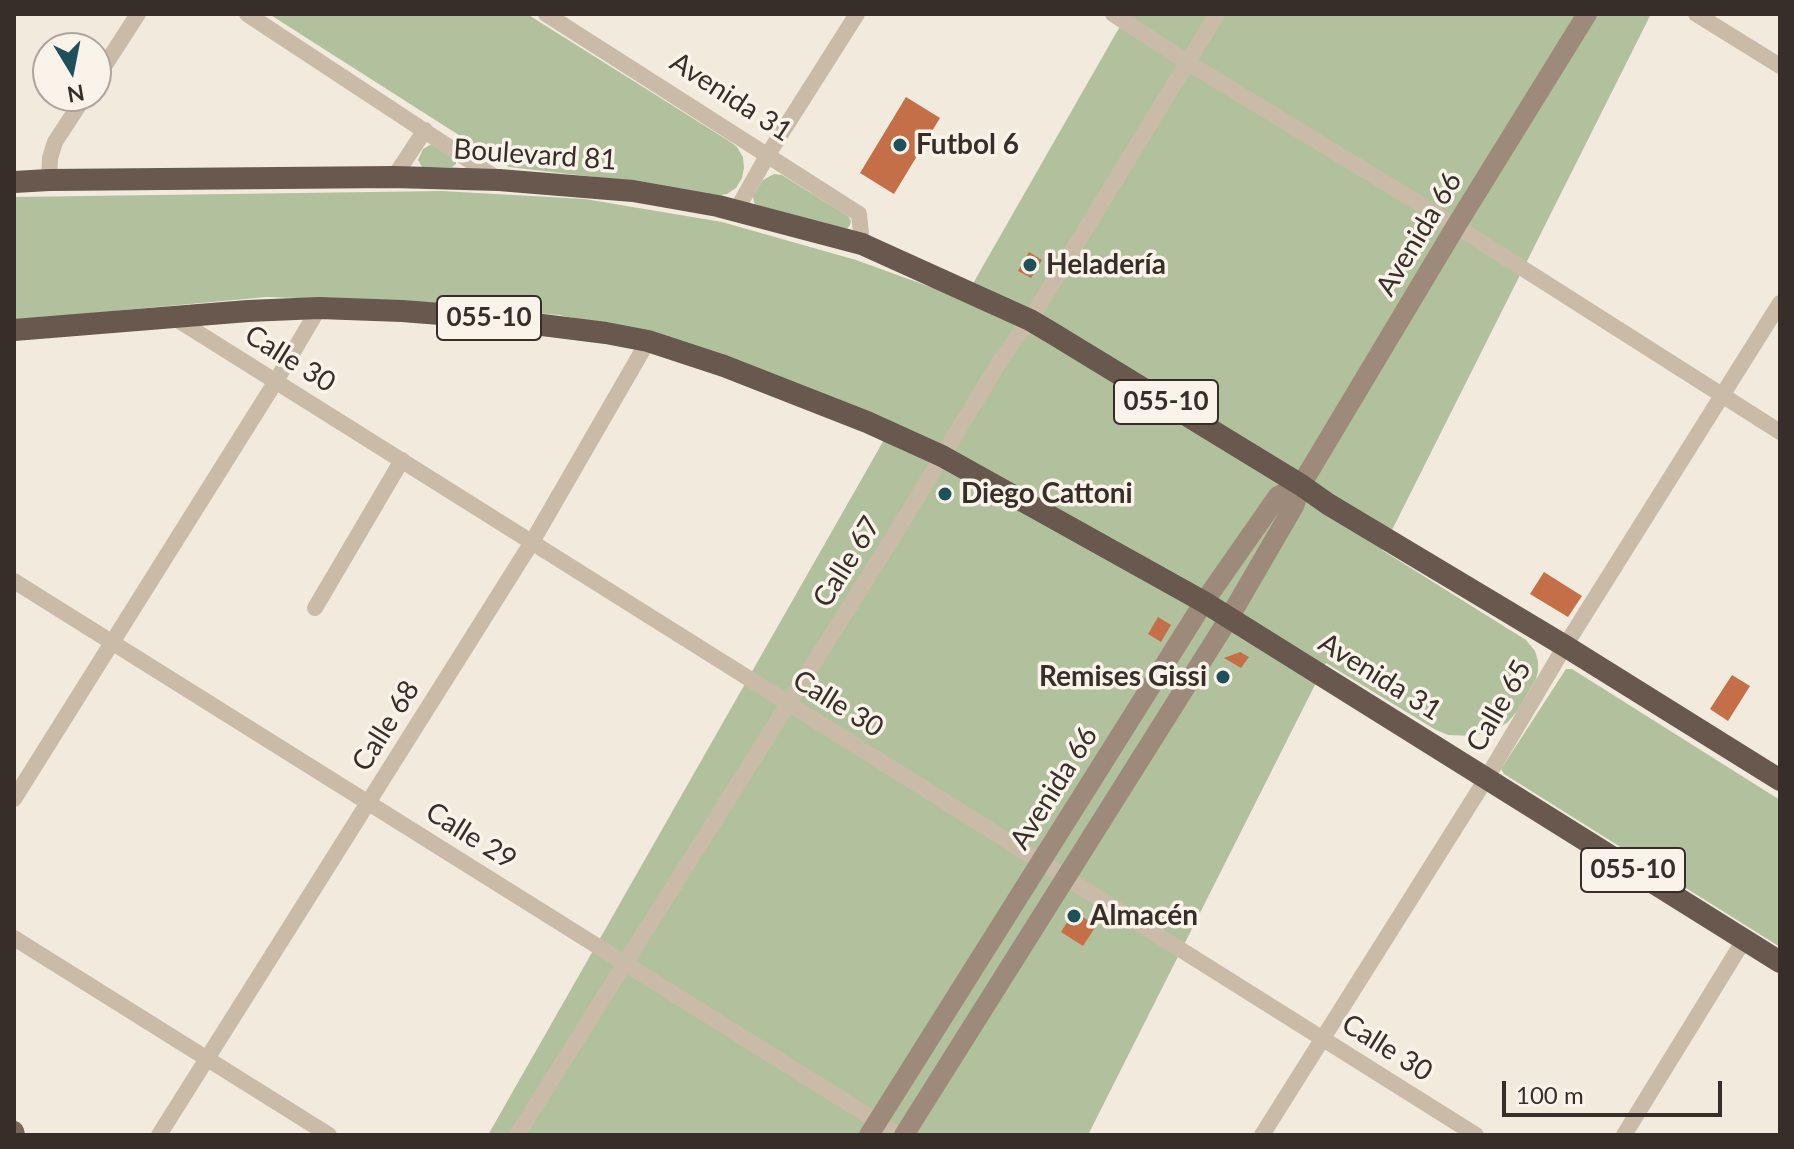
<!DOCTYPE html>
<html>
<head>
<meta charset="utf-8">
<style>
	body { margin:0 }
	#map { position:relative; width:1794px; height:1149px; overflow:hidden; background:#f2eadd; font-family:Lato,sans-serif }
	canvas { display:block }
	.frame { position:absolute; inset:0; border:16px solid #372e29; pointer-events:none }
	.north { position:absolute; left:32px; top:32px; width:80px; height:80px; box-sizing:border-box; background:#faf3ea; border:2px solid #aca49d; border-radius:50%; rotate:170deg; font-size:22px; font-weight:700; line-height:32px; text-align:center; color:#372e29 }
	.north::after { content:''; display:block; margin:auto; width:28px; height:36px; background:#1e5159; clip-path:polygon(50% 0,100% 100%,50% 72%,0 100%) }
	.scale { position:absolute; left:1502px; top:1081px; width:220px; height:36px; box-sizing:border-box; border:4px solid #372e29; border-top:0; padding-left:10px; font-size:24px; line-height:28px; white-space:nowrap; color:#372e29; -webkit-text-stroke:6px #faf3ea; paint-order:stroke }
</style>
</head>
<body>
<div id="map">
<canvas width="1794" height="1149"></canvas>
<div class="frame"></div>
<div class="north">N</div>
<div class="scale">100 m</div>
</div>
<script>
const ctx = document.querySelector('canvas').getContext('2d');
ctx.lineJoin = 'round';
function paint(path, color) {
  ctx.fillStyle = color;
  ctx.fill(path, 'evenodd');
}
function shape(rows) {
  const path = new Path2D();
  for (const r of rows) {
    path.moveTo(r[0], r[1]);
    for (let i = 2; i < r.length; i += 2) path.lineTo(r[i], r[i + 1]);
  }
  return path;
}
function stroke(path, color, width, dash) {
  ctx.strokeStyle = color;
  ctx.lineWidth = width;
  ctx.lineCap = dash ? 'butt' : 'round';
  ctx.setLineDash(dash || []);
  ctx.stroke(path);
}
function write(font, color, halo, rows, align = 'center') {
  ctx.font = font + ' Lato,sans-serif';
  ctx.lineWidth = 7;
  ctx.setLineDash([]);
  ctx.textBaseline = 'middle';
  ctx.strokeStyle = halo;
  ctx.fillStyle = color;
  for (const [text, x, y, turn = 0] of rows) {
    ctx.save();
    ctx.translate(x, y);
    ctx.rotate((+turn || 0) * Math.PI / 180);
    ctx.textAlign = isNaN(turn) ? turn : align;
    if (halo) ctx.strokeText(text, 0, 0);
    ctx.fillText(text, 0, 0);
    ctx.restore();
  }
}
const green = shape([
	[269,14,527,14,729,141,737,147,743,157,744,168,742,178,736,188,727,194,716,196,646,183,509,167],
	[1127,14,1651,14,1382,550,1526,640,1535,651,1538,661,1538,671,1536,679,1518,710,1508,722,1499,728,1474,736,1448,735,1436,730,1326,663,1088,1135,488,1135,893,424,673,338,559,315,438,303,267,297,14,320,14,197,442,191,585,199,722,222,856,260,947,293,963,301],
	[430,145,440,145,456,155,456,164,452,167,422,167,418,160,423,149],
	[774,174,782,175,848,216,851,221,850,225,847,229,759,207,754,203,753,196,763,180],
	[1566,669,1572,669,1780,800,1780,947,1504,774,1501,769]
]);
const building = shape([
	[906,97,940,118,894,194,860,173],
	[1029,252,1042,260,1031,278,1018,271],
	[1544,572,1582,596,1568,617,1530,594],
	[1158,617,1171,625,1161,642,1148,634],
	[1240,652,1249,657,1241,668,1224,658],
	[1732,675,1750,686,1728,721,1710,709],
	[1074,911,1096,926,1083,946,1061,932]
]);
const minor = shape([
	[247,14,499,180],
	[546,14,859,214,862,244],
	[1113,14,1187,62,1456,226,1780,432],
	[1696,14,1780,66],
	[96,79,138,14],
	[394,177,425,130],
	[49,180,50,158,55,142,85,96],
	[736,211,767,156,857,14],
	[173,317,1476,1135],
	[14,581,899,1135],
	[315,608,402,460],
	[14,799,276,381,319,308],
	[14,938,329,1135],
	[159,1135,532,542,648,341],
	[517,1135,900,526,1003,356,1030,320,1217,14],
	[1262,1135,1486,779,1565,646,1780,303],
	[1624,1135,1744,940]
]);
const secondary = shape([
	[869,1135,1204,602,1278,496,1301,485],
	[904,1135,1229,618,1294,506,1301,485,1456,226,1587,14]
]);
const primary = shape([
	[14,1131,15,1135]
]);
const trunk = shape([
	[14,182,49,180,394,177,499,180,633,191,718,206,862,244,1030,320,1052,333,1301,485,1328,504,1565,646,1780,780],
	[14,330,248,311,319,308,402,311,479,317,606,333,648,341,724,366,867,422,942,456,1204,602,1780,962]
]);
const markers = [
	[900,145,8,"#1e5159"],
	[1030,265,8,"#1e5159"],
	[945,494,8,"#1e5159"],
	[1223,677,8,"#1e5159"],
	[1074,916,8,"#1e5159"]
];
const shields = [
	[489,318,104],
	[1166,402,104],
	[1633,870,104]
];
const shieldNames = [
	["055-10",489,318],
	["055-10",1166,402],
	["055-10",1633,870]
];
const streetNames = [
	["Avenida 31",731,97,33],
	["Boulevard 81",535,155,4],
	["Avenida 66",1419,234,-59],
	["Calle 30",290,359,32],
	["Calle 67",847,562,-58],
	["Avenida 31",1380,677,32],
	["Calle 30",838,704,32],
	["Calle 65",1499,706,-60],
	["Calle 68",386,726,-58],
	["Avenida 66",1054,788,-58],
	["Calle 29",471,836,32],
	["Calle 30",1387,1048,32]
];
const poiNames = [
	["Futbol 6",916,145],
	["Heladería",1046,265],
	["Diego Cattoni",961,494],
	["Remises Gissi",1207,677,"right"],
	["Almacén",1090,916]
];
paint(green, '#b2c19d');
paint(building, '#c56f48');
stroke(minor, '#cabba9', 16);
stroke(secondary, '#9e8a7a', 20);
stroke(primary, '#79675a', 20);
stroke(trunk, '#68584d', 22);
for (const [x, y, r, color] of markers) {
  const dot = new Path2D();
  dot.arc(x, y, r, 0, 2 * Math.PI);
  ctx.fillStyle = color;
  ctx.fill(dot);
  stroke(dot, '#faf3ea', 3);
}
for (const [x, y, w] of shields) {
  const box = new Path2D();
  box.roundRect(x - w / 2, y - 22, w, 44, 6);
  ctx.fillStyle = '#faf3ea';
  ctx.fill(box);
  stroke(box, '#372e29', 2);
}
write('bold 26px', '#372e29', null, shieldNames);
write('28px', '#372e29', '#faf3ea', streetNames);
write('bold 28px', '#372e29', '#faf3ea', poiNames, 'left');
</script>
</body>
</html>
